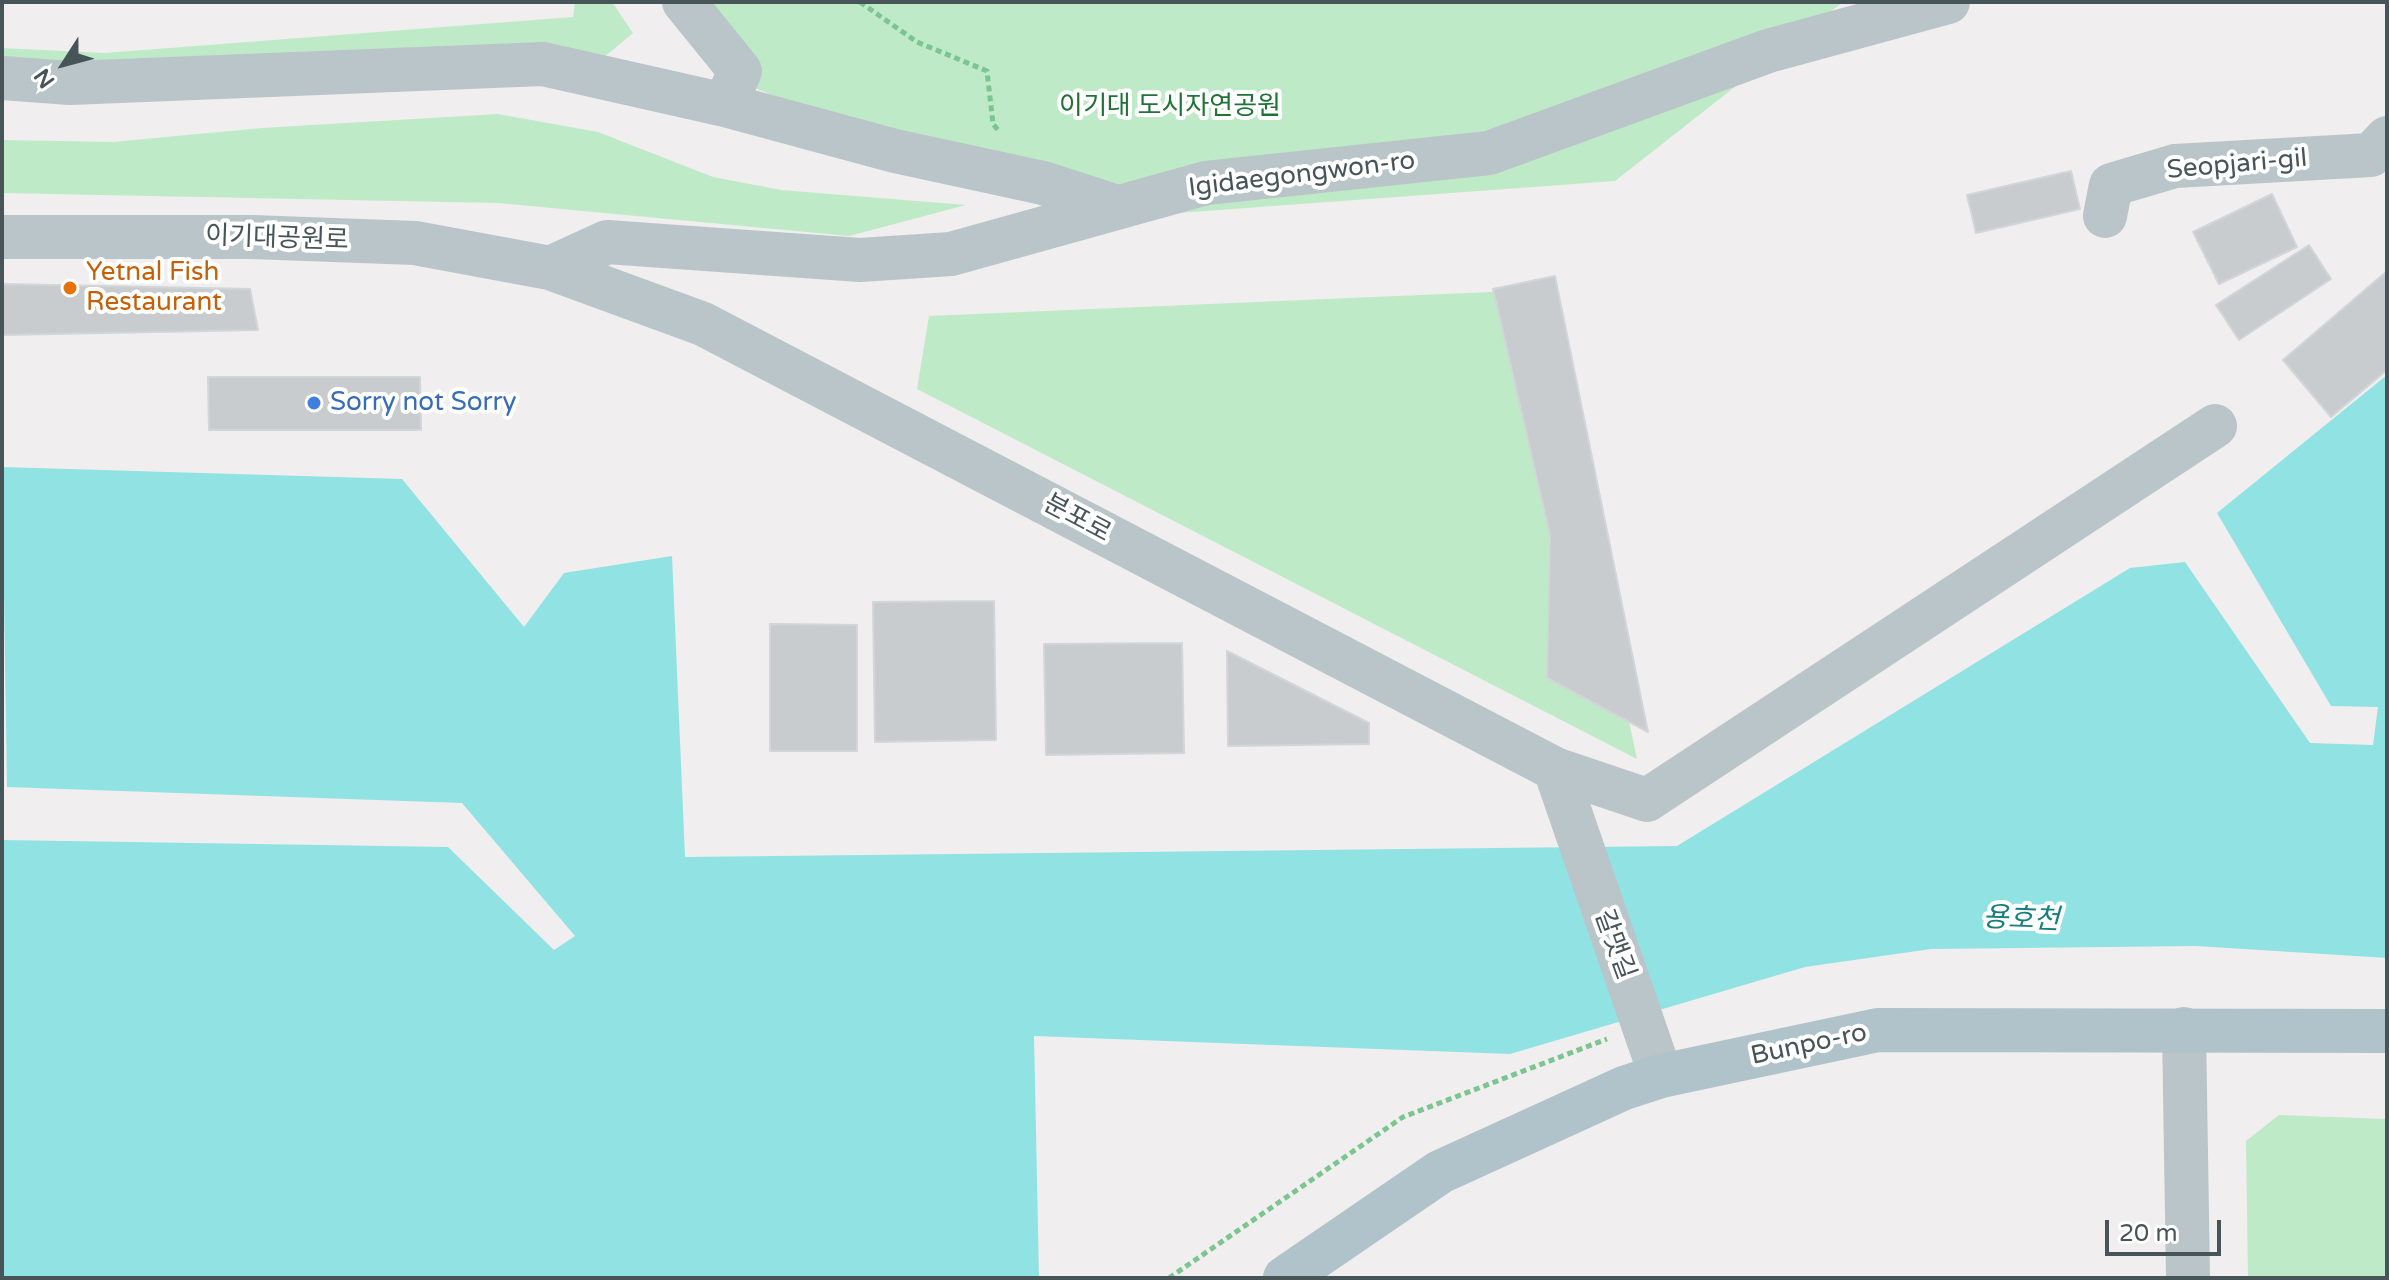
<!DOCTYPE html>
<html>
<head>
<meta charset="utf-8">
<style>
	body { margin:0 }
	#map { position:relative; width:2389px; height:1280px; overflow:hidden; background:#f0eeee; font-family:"Varela Round",sans-serif }
	canvas { display:block }
	.frame { position:absolute; inset:0; border:4px solid #475559; pointer-events:none }
	.north { position:absolute; left:24px; top:24px; width:80px; height:80px; -webkit-text-stroke:6px #fff; paint-order:stroke; rotate:234deg; font-size:22px; font-weight:700; line-height:32px; text-align:center; color:#475559 }
	.north::after { content:''; display:block; margin:auto; width:28px; height:36px; background:#475559; clip-path:polygon(50% 0,100% 100%,50% 72%,0 100%) }
	.scale { position:absolute; left:2105px; top:1220px; width:116px; height:36px; box-sizing:border-box; border:4px solid #475559; border-top:0; padding-left:10px; font-size:24px; line-height:28px; white-space:nowrap; color:#475559; -webkit-text-stroke:6px #fff; paint-order:stroke }
</style>
</head>
<body>
<div id="map">
<canvas width="2389" height="1280"></canvas>
<div class="frame"></div>
<div class="north">N</div>
<div class="scale">20 m</div>
</div>
<script>
const ctx = document.querySelector('canvas').getContext('2d');
ctx.lineJoin = 'round';
function paint(path, color) {
  ctx.fillStyle = color;
  ctx.fill(path, 'evenodd');
}
function shape(rows) {
  const path = new Path2D();
  for (const r of rows) {
    path.moveTo(r[0], r[1]);
    for (let i = 2; i < r.length; i += 2) path.lineTo(r[i], r[i + 1]);
  }
  return path;
}
function stroke(path, color, width, dash) {
  ctx.strokeStyle = color;
  ctx.lineWidth = width;
  ctx.lineCap = dash ? 'butt' : 'round';
  ctx.setLineDash(dash || []);
  ctx.stroke(path);
}
function write(font, color, halo, rows, align = 'center') {
  ctx.font = font + ' "Varela Round","Noto Sans KR",sans-serif';
  ctx.lineWidth = 8;
  ctx.setLineDash([]);
  ctx.textBaseline = 'middle';
  ctx.strokeStyle = halo;
  ctx.fillStyle = color;
  for (const [text, x, y, turn = 0] of rows) {
    ctx.save();
    ctx.translate(x, y);
    ctx.rotate((+turn || 0) * Math.PI / 180);
    ctx.textAlign = isNaN(turn) ? turn : align;
    if (halo) ctx.strokeText(text, 0, 0);
    ctx.fillText(text, 0, 0);
    ctx.restore();
  }
}
const green = shape([
	[575,2,612,2,633,33,597,63,2,65,2,48,104,53,573,17],
	[688,2,1843,2,1615,181,1164,214,862,133,755,88],
	[498,114,598,132,713,177,781,190,966,205,849,236,498,203,2,193,2,140,113,142,262,128],
	[1537,290,1637,759,917,389,929,316],
	[2279,1115,2387,1119,2387,1278,2248,1278,2246,1141]
]);
const water = shape([
	[2387,375,2387,958,2196,946,1931,949,1805,967,1510,1054,1034,1036,1039,1278,2,1278,2,840,448,847,554,950,575,936,462,803,7,787,2,467,402,479,524,627,564,573,672,556,685,857,1677,846,2130,568,2185,562,2310,743,2373,745,2378,707,2331,706,2217,513]
]);
const building = shape([
	[2071,171,2080,209,1976,233,1967,195,2071,171],
	[2272,194,2297,247,2219,284,2193,232,2272,194],
	[2309,245,2331,279,2239,340,2216,305,2309,245],
	[2387,271,2387,370,2331,417,2283,360,2387,271],
	[1555,276,1648,732,1547,678,1550,535,1493,289,1555,276],
	[2,284,250,289,258,330,2,335,2,284],
	[208,377,420,377,421,430,209,430,208,377],
	[994,601,996,740,875,742,873,602,994,601],
	[770,624,857,625,857,751,770,751,770,624],
	[1182,643,1184,753,1046,755,1044,644,1182,643],
	[1227,651,1369,723,1369,744,1228,746,1227,651]
]);
const path = shape([
	[860,2,917,42,987,71,993,124,998,130],
	[1169,1278,1403,1117,1607,1039]
]);
const minor = shape([
	[2,78,70,83,543,64,725,105,740,71,684,2],
	[725,105,895,151,1043,183,1114,206],
	[2105,216,2111,185,2175,166,2371,155,2387,138],
	[2,237,252,237,415,243,550,268,703,324,1555,769,1661,1076],
	[550,268,607,242,860,260,951,254,1206,183,1489,153,1768,51,1948,2],
	[1555,769,1647,800,2215,426],
	[2184,1029,2188,1278]
]);
const major = shape([
	[1285,1278,1440,1172,1624,1088,1661,1076,1878,1030,2387,1031]
]);
const markers = [
	[70,288,8,"#e8710a"],
	[314,403,8,"#3f7fe0"]
];
const parkNames = [
	["이기대 도시자연공원",1170,107]
];
const streetNames = [
	["Seopjari-gil",2237,165,-5],
	["Igidaegongwon-ro",1302,175,-7],
	["이기대공원로",277,239,2],
	["분포로",1077,519,28],
	["갈맷길",1614,945,70],
	["Bunpo-ro",1809,1045,-12]
];
const foodNames = [
	["Yetnal Fish",86,273],
	["Restaurant",86,303]
];
const shopNames = [
	["Sorry not Sorry",330,403]
];
const waterNames = [
	["용호천",2021,920,2]
];
paint(green, '#bfeac7');
paint(water, '#90e3e2');
paint(building, '#c8cccf');
stroke(building, '#d2d5d9', 2);
stroke(path, '#7bc590', 5, [6, 4]);
stroke(minor, '#bac5c9', 44);
stroke(major, '#b0c3ca', 44);
for (const [x, y, r, color] of markers) {
  const dot = new Path2D();
  dot.arc(x, y, r, 0, 2 * Math.PI);
  ctx.fillStyle = color;
  ctx.fill(dot);
  stroke(dot, '#fff', 3);
}
write('26px', '#1f7337', '#fff', parkNames);
write('26px', '#475559', '#fff', streetNames);
write('26px', '#c56008', '#fff', foodNames, 'left');
write('26px', '#366cbe', '#fff', shopNames, 'left');
write('italic 28px', '#177f7e', '#fff', waterNames);
</script>
</body>
</html>
